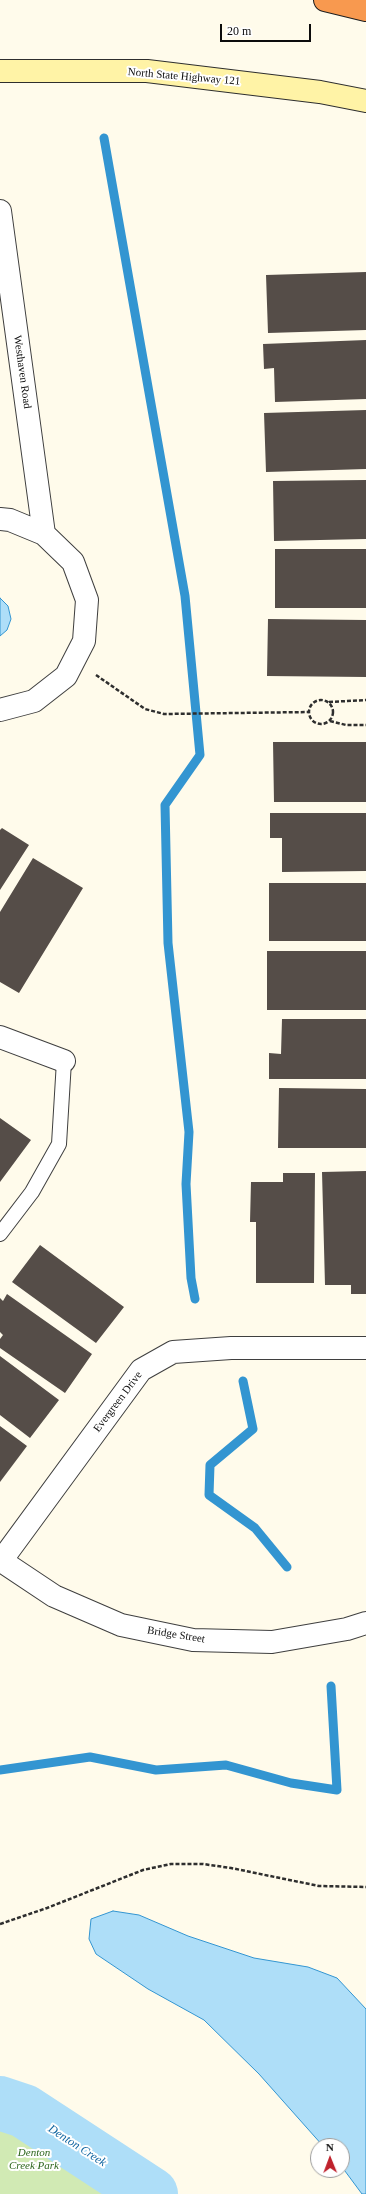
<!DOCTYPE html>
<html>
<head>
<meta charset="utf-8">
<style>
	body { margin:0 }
	#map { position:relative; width:366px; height:2194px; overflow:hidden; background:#fffbeb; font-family:"Times New Roman",serif }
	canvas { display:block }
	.north { position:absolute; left:310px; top:2138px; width:40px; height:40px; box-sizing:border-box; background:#fff; border:1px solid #9e9e9e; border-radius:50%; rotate:359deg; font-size:11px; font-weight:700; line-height:16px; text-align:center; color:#0c0c0c }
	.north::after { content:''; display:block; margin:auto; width:14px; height:18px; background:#bf212c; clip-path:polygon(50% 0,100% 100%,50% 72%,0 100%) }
	.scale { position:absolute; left:220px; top:24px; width:91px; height:18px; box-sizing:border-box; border:2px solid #0c0c0c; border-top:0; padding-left:5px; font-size:12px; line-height:14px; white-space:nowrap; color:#0c0c0c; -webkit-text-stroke:3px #fff; paint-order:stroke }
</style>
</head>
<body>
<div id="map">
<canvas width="366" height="2194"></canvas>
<div class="north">N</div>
<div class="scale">20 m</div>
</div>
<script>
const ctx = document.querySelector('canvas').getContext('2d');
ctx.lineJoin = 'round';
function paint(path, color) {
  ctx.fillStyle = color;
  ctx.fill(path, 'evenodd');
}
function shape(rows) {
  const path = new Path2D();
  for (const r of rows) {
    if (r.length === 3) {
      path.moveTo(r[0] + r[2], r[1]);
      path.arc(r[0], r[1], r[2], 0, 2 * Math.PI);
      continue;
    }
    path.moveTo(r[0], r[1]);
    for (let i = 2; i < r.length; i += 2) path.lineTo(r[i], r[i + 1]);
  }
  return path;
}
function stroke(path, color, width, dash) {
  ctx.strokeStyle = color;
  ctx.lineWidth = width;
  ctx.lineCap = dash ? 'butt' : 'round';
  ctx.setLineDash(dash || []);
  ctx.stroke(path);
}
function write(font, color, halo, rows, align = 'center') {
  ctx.font = font + ' "Times New Roman",serif';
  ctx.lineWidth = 4;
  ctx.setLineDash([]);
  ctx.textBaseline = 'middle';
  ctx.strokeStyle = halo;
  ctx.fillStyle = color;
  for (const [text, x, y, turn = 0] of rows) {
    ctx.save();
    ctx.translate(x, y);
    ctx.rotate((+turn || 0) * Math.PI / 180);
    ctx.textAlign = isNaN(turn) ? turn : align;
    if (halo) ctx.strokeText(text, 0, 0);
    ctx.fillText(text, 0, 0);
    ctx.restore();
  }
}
const green = shape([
	[0,2103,24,2111,151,2194,0,2194]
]);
const water = shape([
	[0,598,8,606,11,619,7,630,0,636,0,598],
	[113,1911,139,1915,188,1936,254,1958,308,1967,337,1978,366,2009,366,2194,362,2194,342,2167,342,2146,323,2146,259,2074,204,2020,148,1989,96,1954,89,1939,91,1919,113,1911]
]);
const stream = shape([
	[104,138,185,596,200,755,165,805,168,943,189,1132,186,1184,191,1278,195,1299],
	[243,1381,253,1429,210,1465,209,1495,255,1528,287,1567],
	[0,1770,90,1757,156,1770,226,1765,291,1783,337,1790,331,1686]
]);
const river = shape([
	[0,2103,24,2111,151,2194]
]);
const building = shape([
	[366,272,366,330,268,333,266,275],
	[366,340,366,399,275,402,274,368,264,369,263,344],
	[366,410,366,469,266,472,264,413],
	[366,480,366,539,274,541,273,481],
	[275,549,366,549,366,608,275,608],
	[268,619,366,620,366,677,267,676],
	[273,742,366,742,366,802,274,802],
	[270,813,366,813,366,871,282,872,282,838,270,838],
	[2,828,29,845,0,890,0,830],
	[33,858,83,888,19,993,0,982,0,912],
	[269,883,366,883,366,941,269,941],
	[267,951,366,951,366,1010,267,1010],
	[282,1019,366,1019,366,1079,269,1079,269,1053,281,1054],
	[279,1088,366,1089,366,1148,278,1148],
	[0,1118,31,1140,0,1182],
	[366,1171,366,1294,351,1294,351,1285,325,1285,322,1172],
	[283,1173,315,1173,314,1283,256,1283,256,1222,250,1222,251,1182,283,1182],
	[40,1245,124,1307,96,1343,12,1282],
	[7,1294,92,1354,65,1393,0,1348,0,1339,3,1335,0,1332,0,1298,3,1301],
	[0,1356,59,1400,30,1438,0,1415],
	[0,1426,27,1446,0,1482]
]);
const path = shape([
	[96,675,145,709,164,714,310,712],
	[321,712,12],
	[329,702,366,700],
	[330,721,346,725,366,725],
	[0,1924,47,1908,143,1870,171,1864,203,1864,231,1868,319,1886,366,1887]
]);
const lane = shape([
	[0,1234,32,1192,59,1144,64,1061]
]);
const street = shape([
	[0,211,44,534],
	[0,519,10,520,44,534,73,562,87,600,84,641,66,676,34,701,0,710],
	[0,1037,64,1061],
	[0,1560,54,1596,121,1625,193,1640,272,1642,347,1629,366,1623],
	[1,1561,141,1370,173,1352,231,1348,366,1348]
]);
const secondary = shape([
	[0,71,147,71,320,92,366,101]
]);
const highway = shape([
	[325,0,366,10]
]);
const streetNames = [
	["North State Highway 121",184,77,5],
	["Westhaven Road",22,372,82],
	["Evergreen Drive",118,1402,-53],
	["Bridge Street",176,1635,9]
];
const parkNames = [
	["Denton",34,2153],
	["Creek Park",34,2166]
];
const waterNames = [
	["Denton Creek",77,2146,33]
];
paint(green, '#d1eab4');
paint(water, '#aedef8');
stroke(water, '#3395d1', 1);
stroke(stream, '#3395d1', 9);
stroke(river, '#aedef8', 54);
paint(building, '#554d48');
stroke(lane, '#3f3f3f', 16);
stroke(street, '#3f3f3f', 24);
stroke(secondary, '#2e2e2e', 24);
stroke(highway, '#1d1d1d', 24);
stroke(path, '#2e2e2e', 2.5, [4, 2]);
stroke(lane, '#fff', 14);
stroke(street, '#fff', 22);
stroke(secondary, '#fff3a6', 22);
stroke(highway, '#f8994f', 22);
write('11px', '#0c0c0c', '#fff', streetNames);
write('italic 11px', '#2c651b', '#fff', parkNames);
write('italic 12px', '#1266a1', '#fff', waterNames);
</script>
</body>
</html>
